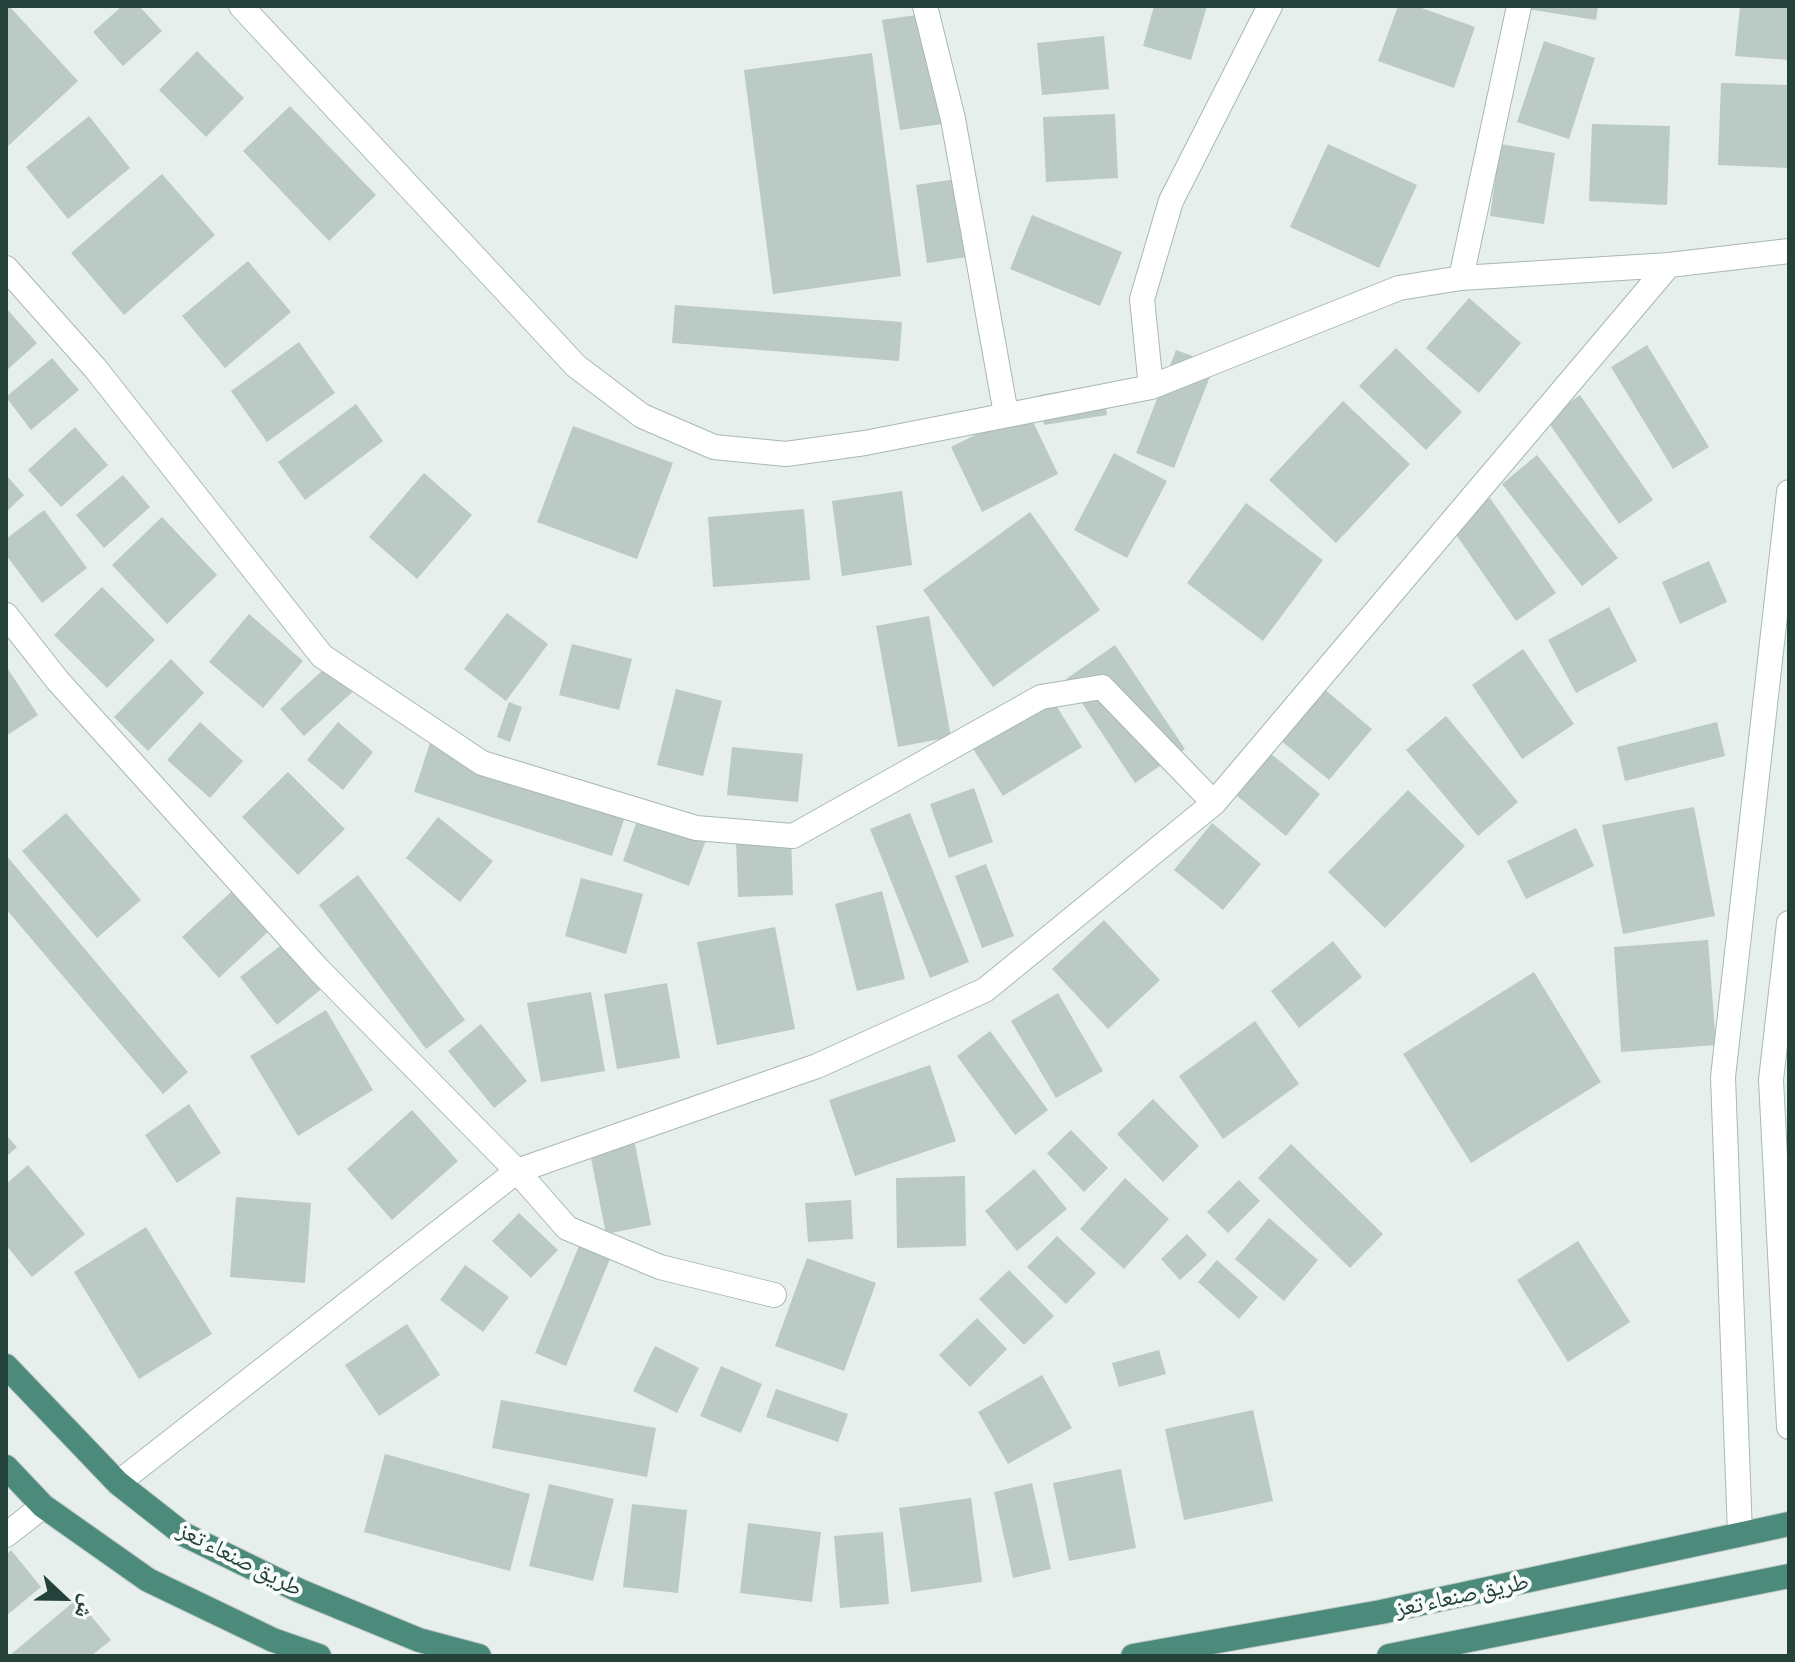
<!DOCTYPE html>
<html>
<head>
<meta charset="utf-8">
<style>
	body { margin:0 }
	#map { position:relative; width:1795px; height:1662px; overflow:hidden; background:#e6efeb; font-family:"Asap Condensed","Noto Naskh Arabic",sans-serif }
	canvas { display:block }
	.frame { position:absolute; inset:0; border:8px solid #24423a; pointer-events:none }
	.north { position:absolute; left:24px; top:1558px; width:80px; height:80px; -webkit-text-stroke:6px #f7fbf9; paint-order:stroke; rotate:112deg; font-size:22px; font-weight:700; line-height:32px; text-align:center; color:#24423a }
	.north::after { content:''; display:block; margin:auto; width:28px; height:36px; background:#24423a; clip-path:polygon(50% 0,100% 100%,50% 72%,0 100%) }
</style>
</head>
<body>
<div id="map">
<canvas width="1795" height="1662"></canvas>
<div class="frame"></div>
<div class="north">ش</div>
</div>
<script>
const ctx = document.querySelector('canvas').getContext('2d');
ctx.lineJoin = 'round';
function paint(path, color) {
  ctx.fillStyle = color;
  ctx.fill(path, 'evenodd');
}
function shape(rows) {
  const path = new Path2D();
  for (const r of rows) {
    path.moveTo(r[0], r[1]);
    for (let i = 2; i < r.length; i += 2) path.lineTo(r[i], r[i + 1]);
  }
  return path;
}
function stroke(path, color, width, dash) {
  ctx.strokeStyle = color;
  ctx.lineWidth = width;
  ctx.lineCap = dash ? 'butt' : 'round';
  ctx.setLineDash(dash || []);
  ctx.stroke(path);
}
function write(font, color, halo, rows, align = 'center') {
  ctx.font = font + ' "Asap Condensed","Noto Naskh Arabic",sans-serif';
  ctx.lineWidth = 8;
  ctx.setLineDash([]);
  ctx.textBaseline = 'middle';
  ctx.strokeStyle = halo;
  ctx.fillStyle = color;
  for (const [text, x, y, turn = 0] of rows) {
    ctx.save();
    ctx.translate(x, y);
    ctx.rotate((+turn || 0) * Math.PI / 180);
    ctx.textAlign = isNaN(turn) ? turn : align;
    if (halo) ctx.strokeText(text, 0, 0);
    ctx.fillText(text, 0, 0);
    ctx.restore();
  }
}
const building = shape([
	[9,6,78,81,6,148,6,8],
	[122,6,139,6,162,31,123,66,93,32],
	[1154,6,1207,6,1191,60,1143,46],
	[1398,6,1416,6,1475,27,1454,88,1378,61],
	[1528,6,1598,6,1596,20,1527,9],
	[1740,6,1789,6,1789,60,1735,56],
	[923,14,942,124,900,130,882,20],
	[1104,36,1109,89,1042,95,1037,43],
	[1544,41,1595,58,1569,139,1517,122],
	[197,51,244,98,206,137,159,90],
	[872,53,901,276,773,294,744,70],
	[1721,83,1789,85,1789,168,1718,165],
	[290,106,376,195,329,241,243,151],
	[1115,114,1118,178,1046,182,1043,117],
	[89,116,130,168,68,219,26,167],
	[1592,124,1670,126,1667,205,1589,201],
	[1328,144,1417,185,1379,268,1290,227],
	[1500,144,1555,153,1544,224,1490,216],
	[162,174,215,235,124,315,71,253],
	[956,179,967,257,927,263,916,185],
	[1032,215,1122,252,1100,306,1010,269],
	[248,261,291,312,225,368,182,316],
	[1469,298,1521,343,1479,393,1426,348],
	[675,305,902,322,899,361,672,343],
	[6,308,37,343,6,371],
	[299,342,335,393,267,442,231,391],
	[1647,345,1709,447,1673,469,1611,367],
	[1396,348,1462,412,1426,450,1359,386],
	[1176,350,1215,364,1174,468,1136,453],
	[52,358,79,390,31,430,6,397],
	[1102,385,1107,415,1044,425,1039,395],
	[1580,395,1653,500,1619,524,1546,419],
	[1343,401,1410,464,1336,543,1269,480],
	[356,404,383,441,305,500,278,462],
	[1027,409,1058,474,982,512,951,447],
	[573,426,673,463,637,559,537,522],
	[75,427,108,465,61,507,28,470],
	[1114,453,1167,481,1127,558,1074,530],
	[1537,455,1618,558,1582,586,1502,484],
	[424,473,472,515,417,579,369,537],
	[6,475,24,495,6,512],
	[123,475,150,507,104,548,76,515],
	[902,491,912,565,842,576,832,501],
	[1490,498,1556,593,1516,621,1450,526],
	[1246,503,1323,560,1263,641,1187,583],
	[804,509,810,580,713,587,708,517],
	[44,510,87,568,42,603,6,555,6,539],
	[1030,512,1100,610,993,687,923,590],
	[162,517,217,575,167,624,112,565],
	[1709,561,1727,602,1680,624,1662,582],
	[102,587,155,640,107,688,54,635],
	[1609,607,1637,661,1576,693,1548,640],
	[507,613,548,644,506,701,464,669],
	[249,614,303,661,263,708,209,662],
	[929,616,951,737,898,747,876,626],
	[572,644,632,659,619,710,559,695],
	[1115,645,1185,749,1135,783,1066,679],
	[1523,649,1574,724,1522,759,1472,685],
	[171,659,204,693,148,751,114,717],
	[334,660,358,687,304,736,280,709],
	[6,666,38,715,6,736],
	[1317,683,1372,729,1329,780,1274,735],
	[676,689,722,701,703,776,657,765],
	[1049,694,1082,747,1003,796,970,744],
	[509,702,522,707,510,742,497,737],
	[1446,716,1518,802,1478,836,1406,750],
	[200,722,243,761,210,798,167,760],
	[338,722,373,752,343,790,307,760],
	[1717,722,1725,756,1625,781,1617,747],
	[430,743,628,807,612,856,414,792],
	[732,747,803,754,798,802,727,795],
	[1270,753,1320,794,1286,836,1236,795],
	[288,772,345,829,298,875,242,817],
	[974,788,993,842,949,858,930,804],
	[1408,790,1465,846,1385,928,1328,872],
	[1694,807,1715,916,1623,934,1602,825],
	[66,813,141,900,97,938,22,851],
	[910,813,969,962,930,978,870,829],
	[639,815,706,840,689,886,623,861],
	[438,817,493,861,460,902,406,858],
	[1212,823,1261,864,1223,910,1174,870],
	[1576,828,1594,866,1526,899,1507,861],
	[791,838,793,895,738,897,736,841],
	[6,855,188,1072,163,1094,6,909],
	[986,864,1014,936,982,948,955,876],
	[358,875,465,1020,426,1049,319,905],
	[581,878,643,894,626,954,565,936],
	[232,891,269,931,219,978,182,937],
	[882,891,905,979,857,991,835,904],
	[1104,920,1160,980,1108,1029,1052,969],
	[775,927,795,1029,717,1045,697,942],
	[288,940,324,987,277,1025,240,977],
	[1708,940,1716,1045,1621,1052,1614,947],
	[1333,941,1362,977,1299,1028,1271,991],
	[1534,972,1601,1082,1471,1163,1403,1054],
	[667,983,680,1058,617,1069,604,994],
	[591,992,605,1071,541,1082,527,1003],
	[1058,993,1103,1071,1056,1098,1011,1021],
	[326,1010,373,1090,298,1136,250,1056],
	[1255,1021,1299,1084,1223,1139,1179,1076],
	[481,1024,527,1081,494,1108,448,1051],
	[990,1031,1048,1110,1015,1135,957,1056],
	[930,1065,956,1141,855,1176,829,1100],
	[1153,1099,1199,1146,1163,1182,1117,1134],
	[189,1104,221,1153,177,1183,145,1135],
	[412,1110,458,1161,392,1220,347,1169],
	[1071,1130,1108,1168,1084,1192,1047,1153],
	[6,1135,17,1147,6,1157],
	[634,1139,651,1225,606,1234,589,1148],
	[1291,1144,1383,1234,1350,1268,1258,1178],
	[28,1165,85,1234,32,1277,6,1245,6,1184],
	[1034,1169,1067,1209,1017,1251,985,1211],
	[965,1176,966,1246,897,1248,896,1178],
	[1125,1178,1169,1219,1124,1269,1080,1229],
	[1239,1180,1260,1201,1228,1233,1207,1212],
	[236,1197,311,1203,305,1283,230,1277],
	[851,1200,853,1239,808,1242,805,1203],
	[519,1213,558,1250,531,1278,492,1241],
	[1269,1218,1318,1260,1284,1301,1235,1259],
	[146,1227,212,1334,139,1379,74,1272],
	[1187,1234,1207,1255,1180,1280,1161,1259],
	[1057,1236,1096,1273,1066,1304,1027,1267],
	[1578,1241,1630,1322,1568,1362,1517,1280],
	[579,1246,610,1259,566,1366,535,1353],
	[807,1258,876,1283,844,1371,775,1346],
	[1217,1260,1258,1297,1239,1319,1198,1282],
	[465,1265,509,1297,483,1332,440,1300],
	[1009,1270,1054,1316,1024,1345,979,1299],
	[977,1318,1007,1349,970,1387,939,1355],
	[407,1324,440,1375,379,1416,345,1365],
	[655,1346,699,1368,677,1413,633,1391],
	[1159,1350,1166,1374,1119,1387,1112,1363],
	[721,1366,762,1384,741,1433,700,1416],
	[1042,1375,1072,1428,1008,1464,978,1412],
	[776,1389,848,1414,838,1442,766,1417],
	[501,1400,656,1428,647,1477,492,1448],
	[1253,1410,1273,1501,1184,1520,1165,1429],
	[385,1454,530,1494,510,1571,364,1532],
	[1121,1469,1136,1548,1069,1561,1053,1483],
	[1032,1483,1051,1569,1013,1578,994,1492],
	[549,1484,614,1499,593,1581,529,1566],
	[971,1498,982,1582,911,1592,899,1508],
	[632,1504,687,1510,678,1593,623,1587],
	[748,1523,821,1532,812,1602,740,1593],
	[883,1532,889,1604,840,1608,834,1536],
	[11,1550,41,1587,6,1616,6,1555],
	[77,1599,111,1640,91,1656,9,1656]
]);
const minor = shape([
	[241,6,576,366,642,416,714,447,786,454,865,443,1151,387,1399,288,1461,278,1669,265,1789,251],
	[925,6,953,119,1006,414],
	[6,268,95,368,322,656,482,763,696,828,793,836,1041,697,1102,687,1214,803],
	[1461,278,1519,6],
	[1151,387,1142,299,1171,201,1270,6],
	[6,615,58,681,319,970,517,1171,567,1228,660,1267,774,1295],
	[118,1483,517,1171,817,1066,985,990,1214,803,1669,265],
	[6,1535,43,1506]
]);
const secondary = shape([
	[1789,923,1771,1080,1789,1427],
	[1740,1534,1723,1077,1789,492]
]);
const trunk = shape([
	[6,1366,118,1483,183,1534,300,1591,419,1640,479,1656],
	[6,1467,43,1506,148,1580,273,1640,319,1656],
	[1133,1656,1381,1612,1789,1524],
	[1389,1656,1789,1576]
]);
const streetNames = [
	["طريق صنعاء تعز",240,1559,27],
	["طريق صنعاء تعز",1462,1595,-12]
];
paint(building, '#bbcac4');
stroke(minor, '#a8b8b2', 26);
stroke(secondary, '#a4bbb3', 26);
stroke(trunk, '#c2cac8', 26);
stroke(minor, '#fff', 24);
stroke(secondary, '#fff', 24);
stroke(trunk, '#4c8a7c', 24);
write('24px', '#24423a', '#f7fbf9', streetNames);
</script>
</body>
</html>
